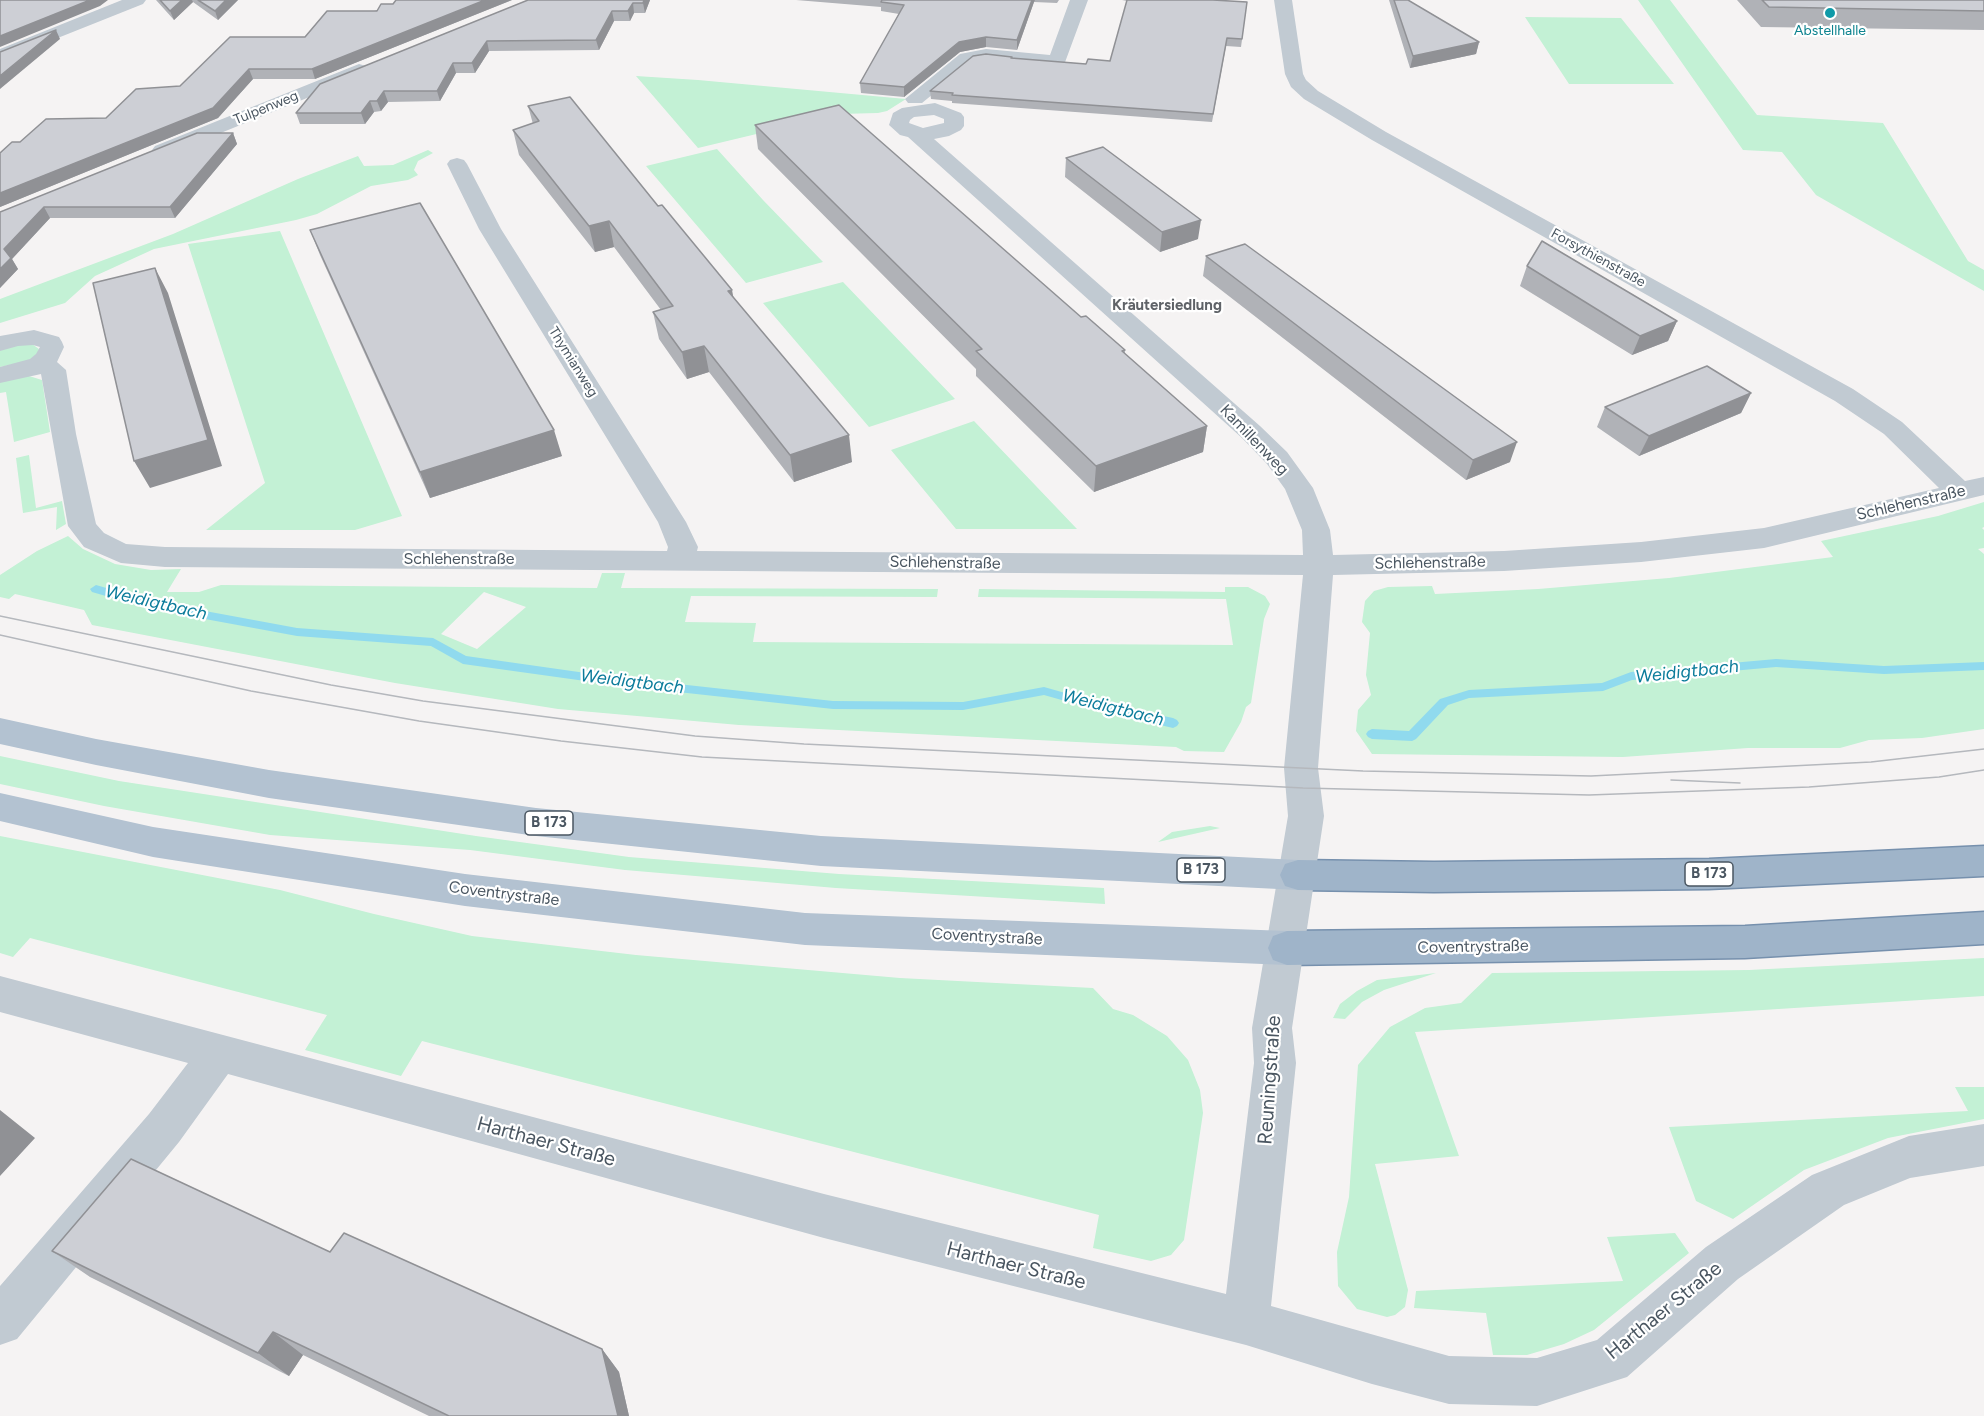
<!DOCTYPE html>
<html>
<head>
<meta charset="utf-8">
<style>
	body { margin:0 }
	canvas { display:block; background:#f5f3f3 }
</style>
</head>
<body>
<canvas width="1984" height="1416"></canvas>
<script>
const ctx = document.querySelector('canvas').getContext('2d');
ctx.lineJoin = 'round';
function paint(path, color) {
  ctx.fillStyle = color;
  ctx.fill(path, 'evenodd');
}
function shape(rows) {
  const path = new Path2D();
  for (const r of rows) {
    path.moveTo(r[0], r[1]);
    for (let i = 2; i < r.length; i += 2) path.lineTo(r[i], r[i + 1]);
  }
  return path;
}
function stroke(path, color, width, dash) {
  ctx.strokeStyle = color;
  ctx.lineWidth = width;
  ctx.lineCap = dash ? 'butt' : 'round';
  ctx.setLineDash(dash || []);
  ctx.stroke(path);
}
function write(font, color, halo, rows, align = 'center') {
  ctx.font = font + ' Figtree,sans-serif';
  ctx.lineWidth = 4.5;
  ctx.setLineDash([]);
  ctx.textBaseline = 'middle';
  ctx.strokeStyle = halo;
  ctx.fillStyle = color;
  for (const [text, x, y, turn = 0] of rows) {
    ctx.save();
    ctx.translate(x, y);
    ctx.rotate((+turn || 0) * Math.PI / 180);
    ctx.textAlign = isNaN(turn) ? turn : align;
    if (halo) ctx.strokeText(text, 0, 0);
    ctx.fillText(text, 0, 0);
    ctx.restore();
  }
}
const green = shape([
	[1638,0,1670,0,1757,115,1883,123,1968,261,1984,270,1984,291,1816,195,1782,152,1743,150],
	[1525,17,1621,18,1674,84,1569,84],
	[636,76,698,80,906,99,887,111,878,113,840,114,698,148],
	[717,149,763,200,823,262,746,283,646,166],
	[428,150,433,153,418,161,414,170,418,175,408,180,371,186,317,214,296,220,154,249,95,276,65,303,0,323,0,299,173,234,298,179,358,156,364,166,393,165],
	[280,231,402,516,355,530,206,530,265,483,188,244],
	[843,282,955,399,869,427,763,303],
	[32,344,39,349,38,353,29,361,0,367,0,350,12,345],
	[29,376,42,380,50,432,14,442,6,392,0,393,0,381],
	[974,421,1077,529,956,529,891,450],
	[29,455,36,508,62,501,66,524,56,530,57,507,23,513,16,458],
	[1984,502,1984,527,1982,528,1984,530,1984,548,1978,549,1984,554,1984,729,1922,738,1869,740,1840,748,1748,748,1623,757,1372,754,1356,731,1358,710,1371,695,1366,675,1370,633,1362,622,1365,601,1374,591,1388,587,1432,586,1435,594,1538,589,1669,578,1833,557,1821,541,1938,516],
	[68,536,83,549,115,564,151,570,181,569,167,592,199,592,221,585,597,588,602,573,625,573,621,588,938,589,937,597,691,596,685,622,756,623,753,642,1233,645,1226,599,978,597,979,589,1225,592,1225,587,1248,587,1265,596,1270,604,1264,619,1251,703,1246,707,1241,722,1224,752,1184,751,1176,747,739,725,558,709,395,683,92,625,84,610,15,594,9,599,0,597,0,575,37,551],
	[484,592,526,607,477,649,441,634],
	[0,756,119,781,476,836,629,857,839,874,1104,888,1105,904,836,888,625,870,470,850,270,835,104,806,0,784],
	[1210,826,1220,828,1158,842,1172,832],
	[0,836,280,890,374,914,472,936,636,955,900,978,1093,988,1113,1009,1133,1015,1167,1036,1188,1060,1200,1090,1203,1113,1184,1240,1171,1255,1151,1261,1093,1248,1099,1215,422,1041,401,1076,305,1050,327,1015,30,938,13,957,0,953],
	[1984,958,1984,996,1415,1032,1459,1156,1375,1164,1408,1290,1405,1307,1395,1315,1387,1317,1357,1309,1338,1286,1337,1252,1349,1197,1358,1065,1390,1027,1425,1008,1461,1003,1492,973,1749,970],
	[1436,973,1384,990,1362,1002,1345,1019,1333,1018,1340,1004,1357,991,1377,980],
	[1955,1087,1984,1087,1984,1119,1888,1138,1804,1170,1733,1219,1696,1201,1669,1127,1968,1111],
	[1675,1233,1689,1253,1594,1330,1564,1344,1527,1355,1493,1355,1486,1313,1414,1308,1416,1291,1623,1281,1607,1237]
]);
const stream = shape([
	[96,585,151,601,297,628,433,638,466,656,614,677,833,701,963,702,1044,687,1097,702,1173,718,1177,720,1179,723,1177,726,1173,728,1097,710,1044,695,963,710,833,709,614,685,463,664,431,646,297,636,151,609,92,592,90,589,96,585],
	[1776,659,1884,666,1984,662,1984,670,1884,674,1776,667,1632,680,1603,691,1469,698,1448,705,1416,739,1412,741,1372,739,1368,737,1366,734,1368,731,1372,729,1409,731,1440,699,1469,690,1602,683,1631,672,1776,659]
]);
const minor = shape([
	[122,0,146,0,143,4,0,61,0,49,122,0],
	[1070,0,1088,0,1064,65,1057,67,986,59,972,62,922,103,908,103,905,99,960,54,986,49,1050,55,1070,0],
	[1274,0,1292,0,1303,74,1306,80,1318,91,1386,132,1853,389,1902,422,1965,481,1984,477,1984,495,1764,548,1641,562,1504,571,1333,575,1318,768,1324,816,1292,1028,1296,1063,1271,1306,1449,1356,1537,1358,1597,1340,1706,1247,1812,1175,1909,1136,1984,1124,1984,1166,1910,1178,1844,1205,1738,1279,1627,1377,1537,1406,1449,1404,1372,1384,1246,1345,824,1238,228,1074,179,1142,17,1339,0,1345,0,1286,149,1114,188,1063,0,1012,0,976,824,1194,1226,1294,1254,1063,1252,1028,1288,816,1284,768,1303,575,165,567,121,563,84,547,68,526,41,374,0,383,0,367,30,359,36,354,40,347,33,345,18,346,0,351,0,336,34,330,59,337,62,342,64,347,57,362,66,370,76,434,96,524,104,533,126,544,165,547,667,551,668,547,658,522,479,229,447,164,450,160,457,158,464,160,467,164,501,229,686,522,698,547,697,551,1303,555,1302,530,1285,489,1267,464,1242,438,908,137,900,135,889,125,893,113,902,108,935,103,961,113,964,117,964,126,961,130,949,136,934,139,1260,426,1287,452,1313,488,1330,530,1333,555,1504,551,1641,542,1764,528,1939,488,1884,434,1835,401,1372,140,1304,99,1291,87,1285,74,1274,0],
	[934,115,944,119,944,123,923,128,909,123,910,120,914,117,934,115],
	[359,64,366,66,368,70,366,74,169,154,155,154,152,150,155,146,359,64]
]);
const primary = shape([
	[0,718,96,739,269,770,536,808,821,836,1298,860,1311,864,1316,875,1311,886,1298,890,821,866,536,836,269,798,96,765,0,744,0,718],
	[0,793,153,827,465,874,805,913,1287,931,1301,936,1306,948,1301,960,1287,965,805,945,465,906,153,857,0,821,0,793]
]);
const trunk = shape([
	[1984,846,1984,876,1709,889,1434,892,1298,890,1285,886,1280,875,1285,864,1298,860,1434,862,1709,859,1984,846],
	[1984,912,1984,944,1745,958,1287,965,1273,960,1268,948,1273,936,1287,931,1745,926,1984,912]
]);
const tram = shape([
	[0,616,331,685,423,701,695,736,804,744,1363,771,1591,776,1871,762,1984,749],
	[0,635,251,691,419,721,561,741,702,757,1303,788,1589,795,1809,787,1939,777,1984,770],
	[1671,780,1740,783]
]);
const wall = shape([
	[156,0,238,0,218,20,193,2,174,20],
	[396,0,512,0,315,79,253,79,218,118,0,207,0,153,20,142,106,118,180,86,305,37,393,4],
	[528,0,650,0,645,13,634,13,630,21,614,21,599,50,489,51,475,73,456,73,440,101,388,102,381,111,374,112,365,124,300,124,296,113],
	[796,0,1059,0,1057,3,1034,2,1017,50,986,47,960,52,904,97,861,93,860,83,899,14,881,11,881,7],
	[1122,0,1213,0,1247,2,1241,47,1226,46,1212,122,952,103,952,101,931,99,930,91,1012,59,1086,64,1110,61,1127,1],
	[1389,0,1408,0,1479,42,1476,54,1410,68],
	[1737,0,1984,0,1984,30,1761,27],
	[528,106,734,299,852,462,794,482,709,372,687,379,659,339,653,312,661,310,614,247,595,252,519,155,513,130,533,124],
	[755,125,1081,317,1125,350,1125,354,1207,426,1203,452,1094,492,976,376,976,369,758,149],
	[233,133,237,144,175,218,50,218,12,259,18,269,0,288,0,212],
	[1066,158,1198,239,1160,252,1065,177],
	[310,230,562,456,430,498,320,255],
	[1206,256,1510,462,1466,480,1203,276],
	[1527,266,1677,321,1668,341,1632,355,1520,286],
	[1751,393,1741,413,1639,456,1597,427,1605,407],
	[52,1251,330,1252,602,1349,619,1372,629,1416,429,1416,303,1355,289,1376,90,1277]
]);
const shadedWall = shape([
	[90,0,108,0,100,6,0,47,0,36],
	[182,0,192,0,193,2,174,20,170,11],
	[226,0,238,0,218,20,215,11],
	[485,0,512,0,315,79,312,69],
	[644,0,650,0,645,13,643,3],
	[1032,0,1035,0,1034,2,1017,50,1017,40],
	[633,3,634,13,630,21,628,11],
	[612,11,614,21,599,50,596,40],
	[56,30,60,39,0,89,0,76],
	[986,37,986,47,960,52,904,97,904,87,959,42],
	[487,41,489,51,475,73,472,63],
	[1479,42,1476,54,1410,68,1413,56],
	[453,63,456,73,440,101,437,91],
	[249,69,253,79,218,118,0,207,0,193],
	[384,91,388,102,381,111,377,101],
	[370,101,374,112,365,124,361,113],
	[233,133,237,144,175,218,170,207],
	[44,207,50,218,12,259,18,269,0,288,0,269,4,249],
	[1201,220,1198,239,1160,252,1162,232],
	[609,221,614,247,595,252,589,226],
	[155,268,168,293,222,466,150,488,134,461],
	[732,290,737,316,728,291],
	[1677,321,1668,341,1632,355,1640,336],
	[704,346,709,372,687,379,682,352],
	[1751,393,1741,413,1639,456,1649,436],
	[1207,426,1203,452,1094,492,1096,466],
	[554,430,562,456,430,498,420,472],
	[849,435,852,462,794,482,790,455],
	[1517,442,1510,462,1466,480,1473,460],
	[0,1110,35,1138,0,1176],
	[273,1332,303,1355,289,1376,258,1353],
	[602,1349,619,1372,629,1416,618,1416]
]);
const building = shape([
	[0,0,90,0,0,36,0,0],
	[160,0,182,0,170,11,160,0],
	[198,0,226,0,215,11,198,0],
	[396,0,485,0,312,69,249,69,213,108,0,193,0,153,12,142,20,142,46,119,106,118,136,89,180,86,230,37,305,37,327,11,377,11,381,4,393,4,396,0],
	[528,0,644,0,643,3,633,3,628,11,612,11,596,40,487,41,472,63,453,63,437,91,384,91,377,101,370,101,361,113,296,113,320,84,528,0],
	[882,0,1032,0,1017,40,986,37,959,42,904,87,860,83,904,5,881,2,882,0],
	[1127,0,1213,0,1247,2,1242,39,1227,38,1213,114,952,95,953,93,930,91,973,56,986,54,1012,57,1011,58,1086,64,1088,59,1110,61,1127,0],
	[1394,0,1408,0,1479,42,1413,56,1394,0],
	[1762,0,1984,0,1984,11,1769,7,1762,0],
	[56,30,0,76,0,52,56,30],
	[570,97,658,206,662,205,732,290,728,291,849,435,790,455,704,346,682,352,653,312,673,306,609,221,589,226,513,130,539,121,528,106,570,97],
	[839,105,1081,317,1086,316,1125,350,1122,351,1207,426,1096,466,976,351,982,349,755,125,839,105],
	[197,133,233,133,170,207,44,207,4,249,11,258,0,269,0,212,197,133],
	[1103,147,1201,220,1162,232,1066,158,1103,147],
	[420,203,554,430,420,472,310,230,420,203],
	[1542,241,1677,321,1640,336,1527,266,1542,241],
	[1245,244,1517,442,1473,460,1206,256,1245,244],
	[155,268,208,440,134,461,93,283,155,268],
	[1707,366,1751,393,1649,436,1605,407,1707,366],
	[131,1159,330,1252,344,1233,602,1349,618,1416,449,1416,273,1332,258,1353,52,1251,131,1159]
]);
const markers = [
	[1830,13,6,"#0f9aa8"]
];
const farCulturenames = [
	["Abstellhalle",1830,31]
];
const farStreetnames = [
	["Tulpenweg",266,108,-22],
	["Forsythienstraße",1598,258,29],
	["Thymianweg",573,362,58]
];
const farNeighbourhoodnames = [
	["Kräutersiedlung",1167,306]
];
const shields = [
	[549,823,48],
	[1201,870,48],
	[1709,874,48]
];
const shieldNames = [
	["B 173",549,823],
	["B 173",1201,870],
	["B 173",1709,874]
];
const streetNames = [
	["Kamillenweg",1254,440,46],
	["Schlehenstraße",1911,503,-13],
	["Schlehenstraße",459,559],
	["Schlehenstraße",945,563,1],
	["Schlehenstraße",1430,563,-1],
	["Coventrystraße",504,894,7],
	["Coventrystraße",987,937,3],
	["Coventrystraße",1473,947,-1]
];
const waterNames = [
	["Weidigtbach",156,603,13],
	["Weidigtbach",1687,672,-6],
	["Weidigtbach",632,682,7],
	["Weidigtbach",1113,708,14]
];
const nearStreetnames = [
	["Reuningstraße",1270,1080,-86],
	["Harthaer Straße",546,1142,15],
	["Harthaer Straße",1016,1266,14],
	["Harthaer Straße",1664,1311,-39]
];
paint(green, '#c3f1d5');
paint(stream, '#90daee');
stroke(trunk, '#7690ad', 3);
paint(minor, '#c1cad2');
paint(primary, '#b3c2d1');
paint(trunk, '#9fb4c9');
stroke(tram, '#b5b8bd', 1.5);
paint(wall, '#b0b2b7');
paint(shadedWall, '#909195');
paint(building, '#cdcfd5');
stroke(building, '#909195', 1.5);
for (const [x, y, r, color] of markers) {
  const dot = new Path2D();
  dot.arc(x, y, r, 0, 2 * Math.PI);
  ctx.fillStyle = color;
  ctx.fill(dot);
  stroke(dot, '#fff', 2);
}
write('14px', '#0d838f', '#fff', farCulturenames);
write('14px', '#4a5661', '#fff', farStreetnames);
write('bold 15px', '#5f6368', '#fff', farNeighbourhoodnames);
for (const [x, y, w] of shields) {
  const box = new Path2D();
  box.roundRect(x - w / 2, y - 12, w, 24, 4.5);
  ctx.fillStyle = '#fff';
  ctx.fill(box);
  stroke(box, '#4a5661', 1.5);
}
write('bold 15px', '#4a5661', null, shieldNames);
write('16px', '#4a5661', '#fff', streetNames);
write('italic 18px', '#0c7c9b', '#fff', waterNames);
write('20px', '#4a5661', '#fff', nearStreetnames);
</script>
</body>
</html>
